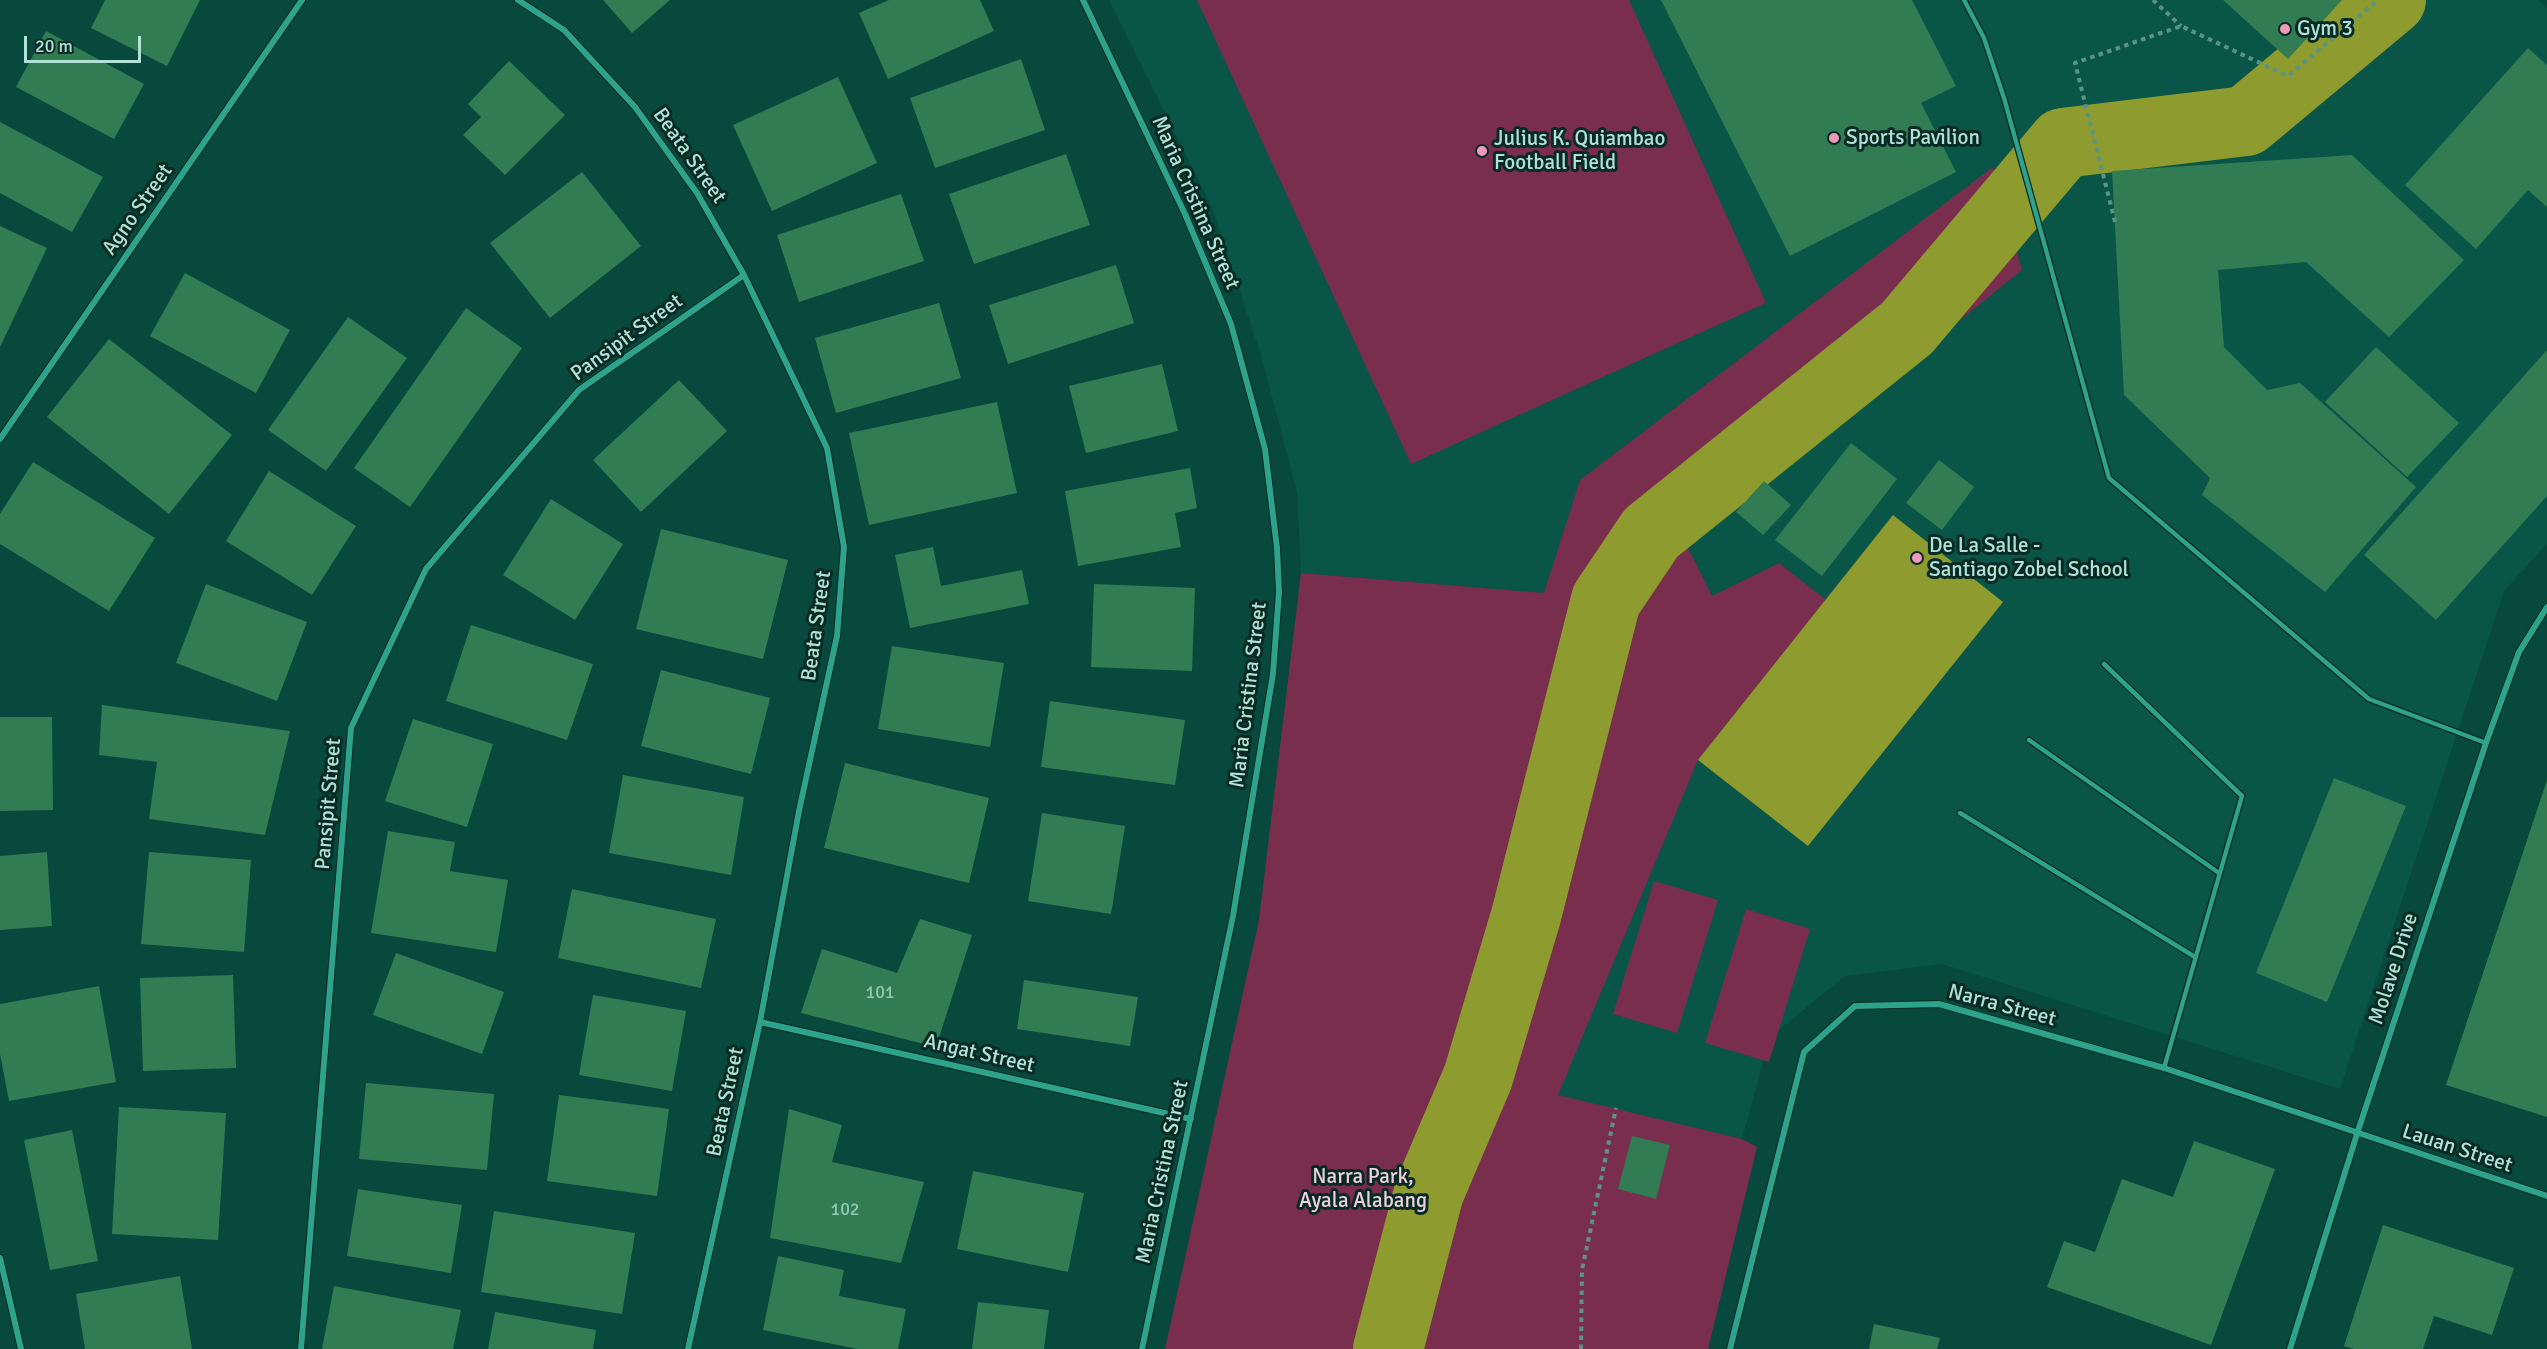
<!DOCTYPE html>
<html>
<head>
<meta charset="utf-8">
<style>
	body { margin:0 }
	#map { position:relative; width:2547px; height:1349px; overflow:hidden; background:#07493d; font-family:Signika,sans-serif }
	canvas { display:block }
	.scale { position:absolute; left:24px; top:36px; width:117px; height:27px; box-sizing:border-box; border:3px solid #b1e2d5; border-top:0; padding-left:8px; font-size:18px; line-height:21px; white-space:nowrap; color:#b1e2d5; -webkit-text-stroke:4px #072b24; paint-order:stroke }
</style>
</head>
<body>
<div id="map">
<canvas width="2547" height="1349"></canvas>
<div class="scale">20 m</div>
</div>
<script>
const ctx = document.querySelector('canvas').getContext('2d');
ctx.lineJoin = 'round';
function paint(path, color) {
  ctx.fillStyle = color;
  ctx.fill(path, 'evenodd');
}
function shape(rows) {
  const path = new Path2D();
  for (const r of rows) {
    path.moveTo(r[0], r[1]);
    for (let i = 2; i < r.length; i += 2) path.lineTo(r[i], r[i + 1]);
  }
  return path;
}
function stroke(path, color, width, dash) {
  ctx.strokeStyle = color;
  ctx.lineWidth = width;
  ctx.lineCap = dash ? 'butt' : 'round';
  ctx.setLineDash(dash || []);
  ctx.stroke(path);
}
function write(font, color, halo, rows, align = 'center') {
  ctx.font = font + ' Signika,sans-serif';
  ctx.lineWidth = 6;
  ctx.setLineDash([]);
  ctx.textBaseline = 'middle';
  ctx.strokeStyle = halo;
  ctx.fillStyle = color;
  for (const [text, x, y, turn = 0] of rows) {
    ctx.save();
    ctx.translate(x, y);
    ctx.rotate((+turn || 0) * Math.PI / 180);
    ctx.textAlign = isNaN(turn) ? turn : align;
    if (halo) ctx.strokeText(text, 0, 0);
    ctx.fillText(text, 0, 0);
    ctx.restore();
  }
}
const built = shape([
	[1109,0,2538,0,2547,8,2547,544,2504,591,2340,1089,1942,964,1845,976,1770,1037,1742,1139,1478,1077,1588,597,1301,573,1297,492,1261,355,1212,208]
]);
const green = shape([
	[1197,0,1629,0,1766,303,1411,464],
	[1993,167,2022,270,1685,542,1712,596,1779,563,1826,600,1698,760,1558,1095,1742,1139,1757,1147,1708,1349,1165,1349,1259,920,1301,573,1544,593,1580,480],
	[1654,881,1718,900,1677,1033,1613,1014],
	[1746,909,1810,929,1769,1062,1705,1043]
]);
const water = shape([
	[1893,515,2003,602,1808,846,1698,760]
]);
const river = shape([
	[1388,1349,1429,1192,1478,1077,1526,916,1606,600,1651,533,1907,328,2063,143,2246,121,2391,0]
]);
const building = shape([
	[105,0,200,0,167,66,91,28],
	[603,0,670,0,632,33],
	[889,0,980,0,994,31,888,79,859,13],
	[1661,0,1912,0,1956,86,1921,103,1956,172,1790,256],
	[2223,0,2342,0,2288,59],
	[46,31,144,84,114,139,16,87],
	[2528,48,2547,65,2547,207,2528,190,2476,249,2405,185],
	[1021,59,1045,130,935,168,910,98],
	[509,61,565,115,505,175,463,135,481,117,468,104],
	[838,77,877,163,772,211,733,125],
	[0,122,103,177,72,232,0,193],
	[1066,154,1090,225,974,264,949,194],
	[2352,155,2464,260,2389,337,2306,262,2218,270,2224,347,2267,390,2300,383,2416,487,2325,592,2202,495,2210,478,2124,395,2112,171],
	[582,172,641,246,550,318,490,243],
	[901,194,924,261,799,302,777,235],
	[0,226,47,248,0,347],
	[1116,265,1134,323,1008,364,989,305],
	[185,273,290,330,256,393,150,336],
	[939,303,961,378,836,413,815,338],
	[466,308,522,348,410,507,354,468],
	[348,317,407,358,326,471,268,430],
	[109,339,232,435,169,514,47,417],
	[2376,347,2459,423,2407,477,2325,402],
	[2547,350,2547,496,2436,620,2364,555],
	[1162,364,1178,431,1086,453,1069,386],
	[679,380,727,431,641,512,593,460],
	[997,402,1017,493,869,525,849,433],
	[1851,443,1897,479,1822,576,1775,540],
	[1939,460,1974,487,1942,530,1906,503],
	[33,462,155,538,109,611,0,544,0,514],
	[1190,468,1197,508,1175,513,1181,547,1078,566,1065,491],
	[269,471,356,526,312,595,226,541],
	[1764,481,1791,505,1763,535,1736,512],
	[551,499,623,544,575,620,503,575],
	[661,529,788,560,763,659,636,629],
	[933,547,941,586,1022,570,1029,604,910,628,895,555],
	[206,584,307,622,277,701,176,663],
	[1094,584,1195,588,1192,671,1091,667],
	[471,625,593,664,567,740,446,701],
	[892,646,1004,663,990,747,878,729],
	[661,670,770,698,751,774,641,746],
	[1050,701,1185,720,1175,785,1041,767],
	[102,705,290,731,265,835,149,819,157,762,99,755],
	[0,717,52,717,53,810,0,811],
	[413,719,493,744,467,827,385,801],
	[845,763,989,798,969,883,824,848],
	[623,775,744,797,731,875,609,853],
	[2334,778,2406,806,2327,1002,2256,973],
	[2547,780,2547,1117,2446,1085],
	[1042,813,1125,826,1111,914,1028,901],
	[388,831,455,842,450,871,508,880,496,952,371,933],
	[47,852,52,926,0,930,0,856],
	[149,852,251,860,244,952,141,944],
	[572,889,716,919,701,988,558,958],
	[920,919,972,935,936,1047,801,1013,822,949,897,973],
	[396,953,504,992,482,1054,373,1015],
	[233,975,236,1068,143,1071,140,978],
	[1024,980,1138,997,1130,1046,1017,1029],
	[99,986,116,1082,9,1101,0,1054,0,1004],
	[593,995,686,1011,672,1091,579,1075],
	[366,1083,494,1094,487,1170,359,1159],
	[559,1095,669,1109,657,1196,547,1181],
	[119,1107,226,1113,218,1240,112,1234],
	[789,1109,842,1125,832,1162,924,1182,901,1263,770,1238],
	[72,1130,98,1261,50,1270,24,1140],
	[1632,1136,1670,1145,1656,1199,1618,1189],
	[2194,1141,2275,1169,2211,1345,2047,1287,2064,1241,2095,1252,2122,1179,2173,1197],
	[973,1171,1084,1193,1068,1272,957,1249],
	[358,1189,462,1205,451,1273,347,1256],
	[494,1211,635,1233,622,1314,481,1292],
	[2383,1225,2514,1268,2492,1335,2434,1316,2423,1349,2354,1349,2344,1346],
	[778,1256,844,1270,839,1296,906,1309,898,1349,858,1349,763,1330],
	[180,1276,192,1349,85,1349,76,1294],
	[334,1286,461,1310,453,1349,322,1349],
	[978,1302,1049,1310,1044,1349,972,1349],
	[495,1312,596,1330,593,1349,488,1349],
	[1874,1324,1940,1338,1937,1349,1869,1349]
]);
const path = shape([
	[2153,0,2181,26],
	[2115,222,2075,63,2181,26,2288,76,2378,0],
	[1581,1349,1582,1270,1616,1108]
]);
const lane = shape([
	[1964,0,1984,38,2004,98,2109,478,2369,699,2486,743],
	[2104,664,2242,796,2164,1068],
	[2029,740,2219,873],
	[1960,813,2195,957]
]);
const street = shape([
	[518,0,564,30,635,107,697,193,744,275,827,448,844,547,837,636,799,811,760,1022,688,1349],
	[1083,0,1185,214,1231,324,1265,449,1277,548,1279,592,1273,674,1233,916,1142,1349],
	[0,439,302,0],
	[760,1022,1191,1119],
	[0,1258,21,1349],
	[301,1349,351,728,426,569,579,390,744,275],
	[1730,1349,1804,1052,1855,1006,1939,1004,2164,1068,2547,1196],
	[2290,1349,2357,1134,2486,743,2519,652,2547,607]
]);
const markers = [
	[2285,29,6,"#ef9ab9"],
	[1834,138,6,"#ef9ab9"],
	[1482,151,6,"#ef9ab9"],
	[1917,558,6,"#ef9ab9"]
];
const numberNames = [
	["101",880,993],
	["102",845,1210]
];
const poiNames = [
	["Gym 3",2297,29],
	["Sports Pavilion",1846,138],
	["Julius K. Quiambao",1494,139],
	["Football Field",1494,163],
	["De La Salle -",1929,546],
	["Santiago Zobel School",1929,570]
];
const streetNames = [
	["Beata Street",689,156,55],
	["Maria Cristina Street",1195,203,66],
	["Agno Street",138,210,-55],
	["Pansipit Street",627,338,-36],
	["Beata Street",817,626,-82],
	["Maria Cristina Street",1249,695,-83],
	["Pansipit Street",329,804,-85],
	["Molave Drive",2394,969,-72],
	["Narra Street",2002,1006,15],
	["Angat Street",979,1054,13],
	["Beata Street",726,1102,-78],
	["Lauan Street",2457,1149,18],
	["Maria Cristina Street",1163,1172,-78]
];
const parkNames = [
	["Narra Park,",1363,1177],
	["Ayala Alabang",1363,1201]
];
paint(built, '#095548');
paint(green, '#7a2e4e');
paint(water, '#8e9c2f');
stroke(river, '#8e9c2f', 70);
paint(building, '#317c53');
stroke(lane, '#072b24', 7);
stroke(street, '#072b24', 8);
stroke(path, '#5a9487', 4, [4.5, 4.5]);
stroke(lane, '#2ea38c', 4.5);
stroke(street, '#2ea38c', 6);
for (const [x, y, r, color] of markers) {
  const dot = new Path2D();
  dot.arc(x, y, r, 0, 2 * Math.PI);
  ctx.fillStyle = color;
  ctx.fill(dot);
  stroke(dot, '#072b24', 2);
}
write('18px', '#91c8b4', null, numberNames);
write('21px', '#b1e2d5', '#072b24', poiNames, 'left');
write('21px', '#b1e2d5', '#072b24', streetNames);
write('21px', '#f1d0db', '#072b24', parkNames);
</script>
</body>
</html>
